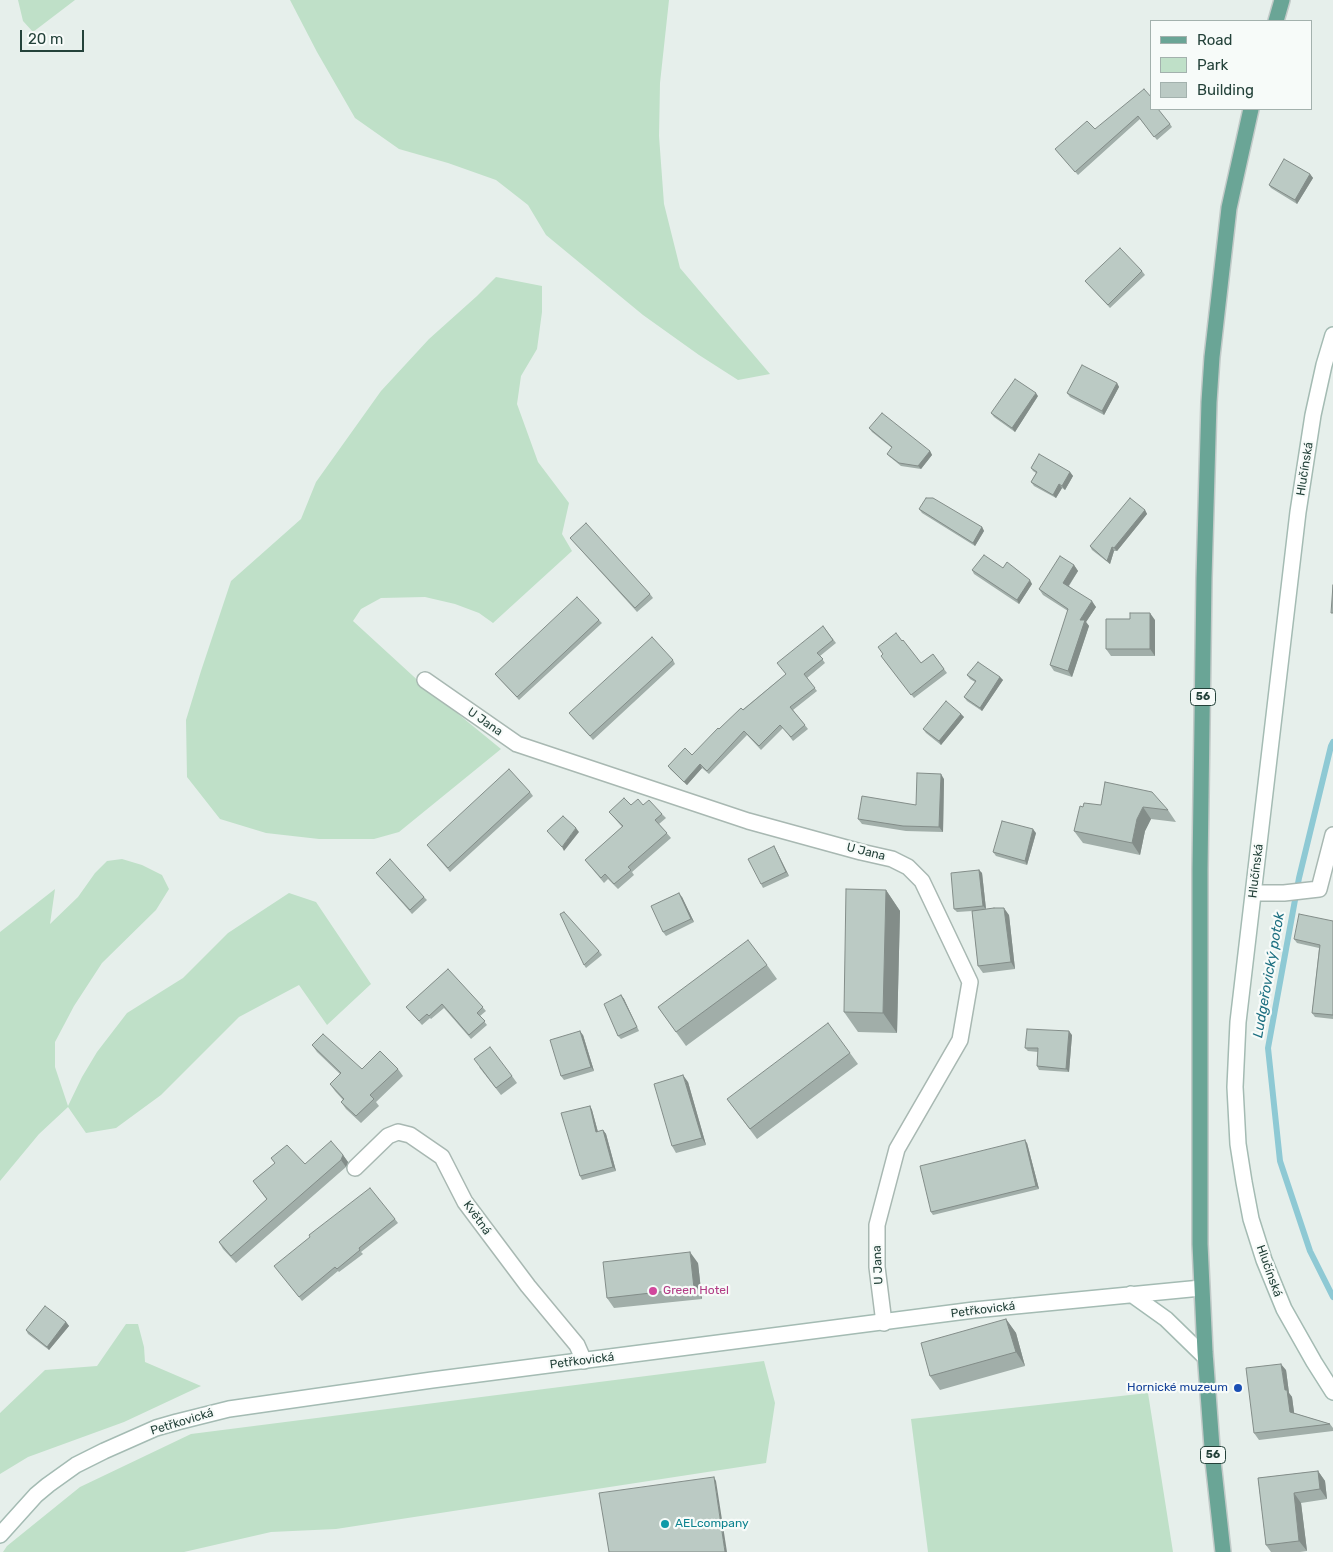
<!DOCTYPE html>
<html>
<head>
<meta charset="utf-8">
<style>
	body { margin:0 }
	#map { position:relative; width:1333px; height:1552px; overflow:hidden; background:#e6efeb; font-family:Rubik,sans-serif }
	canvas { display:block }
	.legend { position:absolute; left:1150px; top:20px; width:162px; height:90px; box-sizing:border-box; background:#f7fbf9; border:1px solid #a3b1ad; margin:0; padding:6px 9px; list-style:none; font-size:15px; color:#24423a }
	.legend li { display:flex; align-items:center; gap:10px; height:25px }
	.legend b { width:25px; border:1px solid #a3b1ad }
	.scale { position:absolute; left:20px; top:30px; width:64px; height:22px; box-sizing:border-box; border:2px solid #24423a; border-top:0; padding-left:6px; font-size:15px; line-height:18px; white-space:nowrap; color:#24423a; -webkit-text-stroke:4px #f7fbf9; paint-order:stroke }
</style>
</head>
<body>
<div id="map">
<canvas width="1333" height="1552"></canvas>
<ul class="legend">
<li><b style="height:6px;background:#6aa596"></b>Road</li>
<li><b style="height:14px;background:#bfe0c8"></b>Park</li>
<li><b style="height:14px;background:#bbcac4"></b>Building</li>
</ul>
<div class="scale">20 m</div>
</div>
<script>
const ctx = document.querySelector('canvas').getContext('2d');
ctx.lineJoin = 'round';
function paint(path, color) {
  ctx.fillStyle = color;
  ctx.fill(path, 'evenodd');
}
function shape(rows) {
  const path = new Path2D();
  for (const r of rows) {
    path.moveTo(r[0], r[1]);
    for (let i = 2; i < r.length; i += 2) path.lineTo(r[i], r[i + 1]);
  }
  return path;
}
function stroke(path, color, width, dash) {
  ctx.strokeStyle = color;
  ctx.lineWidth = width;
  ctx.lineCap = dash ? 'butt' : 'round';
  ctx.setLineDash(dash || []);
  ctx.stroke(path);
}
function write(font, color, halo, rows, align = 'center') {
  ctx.font = font + ' Rubik,sans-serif';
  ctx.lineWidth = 4.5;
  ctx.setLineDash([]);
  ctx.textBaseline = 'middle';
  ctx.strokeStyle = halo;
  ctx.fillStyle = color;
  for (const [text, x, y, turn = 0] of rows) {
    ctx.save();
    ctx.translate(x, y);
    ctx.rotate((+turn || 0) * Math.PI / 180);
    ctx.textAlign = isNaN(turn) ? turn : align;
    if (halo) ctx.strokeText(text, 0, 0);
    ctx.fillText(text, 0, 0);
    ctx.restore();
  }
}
const green = shape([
	[18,0,75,0,33,32,23,21],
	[290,0,669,0,660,83,659,136,664,204,680,268,770,374,738,380,699,355,643,315,546,235,528,205,496,180,448,163,399,149,355,118,317,52],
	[496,277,542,286,542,312,537,349,521,376,517,404,538,462,569,503,562,534,572,551,493,623,479,613,455,604,425,597,381,598,361,609,353,621,424,686,501,749,399,832,374,839,319,839,266,833,220,819,187,777,186,720,201,671,231,581,301,519,316,482,381,391,429,339,477,296],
	[122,859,142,865,162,875,169,889,156,910,102,963,74,1006,55,1042,55,1067,68,1106,82,1077,97,1052,127,1013,183,978,228,933,289,893,316,902,371,984,327,1025,299,985,239,1017,161,1095,116,1128,86,1133,68,1107,39,1134,0,1181,0,1207,0,932,55,889,50,924,78,897,95,873,107,861],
	[126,1324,138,1324,144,1347,145,1362,201,1386,124,1422,28,1457,0,1474,0,1413,45,1370,97,1366],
	[764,1361,775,1403,766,1463,336,1529,271,1532,184,1552,3,1552,7,1546,80,1487,191,1434],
	[1148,1393,1173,1552,928,1552,911,1419]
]);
const stream = shape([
	[1333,742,1331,746,1299,878,1268,1048,1280,1161,1310,1251,1333,1297]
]);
const street = shape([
	[425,680,517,744,748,821,861,852,892,859,908,867,922,881,970,982,960,1040,897,1149,877,1225,877,1267,884,1323],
	[1254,893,1284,893,1319,889,1333,835],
	[355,1168,388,1136,398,1132,410,1135,442,1157,465,1202,528,1286,577,1345,584,1361]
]);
const secondary = shape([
	[1333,335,1324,365,1313,415,1298,512,1238,1022,1235,1087,1238,1144,1244,1182,1251,1219,1264,1260,1284,1309,1314,1362,1333,1392],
	[1131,1294,1166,1319,1205,1357],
	[0,1535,36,1495,48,1485,76,1465,104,1451,156,1428,177,1422,229,1409,432,1380,974,1310,1201,1288]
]);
const primary = shape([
	[1276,21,1282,0],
	[1223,1552,1213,1461,1205,1352,1200,1244,1200,869,1204,578,1209,402,1212,357,1229,208,1251,109]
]);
const wall = shape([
	[1152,109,1170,124,1172,127,1157,140,1140,119,1078,175,1055,149,1095,129],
	[1310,174,1313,178,1297,204,1271,188,1269,185],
	[1142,271,1145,275,1110,308,1085,281],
	[1117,383,1119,387,1104,415,1070,397,1067,393],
	[1038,396,1015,432,994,417,991,413],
	[869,428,930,451,932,455,921,469,901,466,890,457,887,454,892,448,872,432],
	[1031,468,1070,472,1073,476,1065,490,1062,488,1056,498,1034,486,1031,482,1036,473,1033,471],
	[919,509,982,527,984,531,975,546,922,513],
	[1145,510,1147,514,1117,551,1114,551,1110,564,1092,550,1090,546],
	[570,538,650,594,653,598,637,612],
	[1074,565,1078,571,1069,586,1096,607,1086,622,1089,626,1072,677,1054,671,1050,665,1068,611,1043,595,1039,589],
	[1003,568,1032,584,1019,604,974,574,972,570],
	[599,620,602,623,519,700,495,674],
	[1155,620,1155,656,1111,656,1106,649],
	[823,626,836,643,820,656,825,663,807,678,817,691,793,710,808,729,793,741,783,728,761,750,747,735,709,774,702,768,687,785,670,769,668,766,692,755,719,729,786,674],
	[933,654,947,673,914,698,884,660,921,663],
	[673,660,675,664,593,740,569,713],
	[967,675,1000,677,1003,680,982,711,967,701,964,697,975,682,970,679],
	[961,714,964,717,941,745,926,733,923,729],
	[944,779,943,832,906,831,862,824,858,819,916,805],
	[1105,782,1168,810,1176,822,1151,819,1145,831,1140,855,1083,843,1074,831,1083,807,1101,805],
	[530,792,533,796,450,872,427,845],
	[631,805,643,805,662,814,666,818,659,824,671,838,632,872,634,875,618,889,608,879,604,883,585,860,622,827,609,812],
	[1036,833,1027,865,996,856,993,852],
	[774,846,789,876,763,888,761,884],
	[979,870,982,873,986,909,1009,915,1015,969,983,973,978,966,972,911,957,912,954,909],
	[376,873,424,897,427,900,412,914],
	[886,890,900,911,897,1033,858,1032,844,1012],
	[682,897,694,922,666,936,663,932],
	[1333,921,1333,1019,1315,1017,1312,1013,1319,948,1297,943,1294,939],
	[599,951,602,955,586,968,584,965],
	[767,965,777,979,686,1046,658,1007],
	[448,969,486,1011,480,1016,487,1025,471,1039,444,1008,431,1019,430,1018,422,1025,406,1007],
	[621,995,624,999,639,1031,621,1039,618,1036],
	[583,1035,594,1071,564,1080,561,1076],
	[1072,1035,1069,1072,1039,1070,1037,1066,1038,1052,1028,1051,1025,1048],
	[312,1045,362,1069,398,1069,403,1076,376,1102,379,1106,361,1123,346,1109,341,1102,343,1100,335,1091,330,1084,340,1074,317,1052],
	[850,1053,858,1064,757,1139,727,1099],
	[479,1067,512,1076,517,1083,501,1095],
	[688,1082,706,1145,676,1153,672,1146],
	[590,1106,592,1110,598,1132,603,1130,606,1134,616,1171,582,1180,580,1176],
	[1027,1143,1039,1189,933,1215,931,1212],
	[343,1155,348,1162,346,1167,236,1263,223,1249,219,1242,267,1200,253,1181,275,1163,271,1158,305,1164],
	[395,1219,398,1223,361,1252,363,1254,339,1272,338,1271,302,1301,277,1269],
	[698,1263,702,1299,614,1308,607,1298],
	[1006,1319,1016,1333,1025,1366,940,1390,930,1376],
	[66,1322,69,1326,49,1350,28,1334,26,1330],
	[1286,1370,1289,1393,1292,1397,1294,1413,1330,1424,1333,1428,1333,1431,1259,1440,1254,1433],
	[1318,1471,1325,1481,1327,1499,1301,1503,1307,1551,1300,1552,1271,1552,1266,1545,1258,1478]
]);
const shadedWall = shape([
	[1310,174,1313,178,1297,204,1295,200],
	[1117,383,1119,387,1104,415,1102,411],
	[1036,393,1038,396,1015,432,1012,428],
	[930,451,932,455,921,469,918,466],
	[1070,472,1073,476,1065,490,1062,486],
	[1059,484,1062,488,1056,498,1053,495],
	[1145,510,1147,514,1117,551,1114,548],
	[982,527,984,531,975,546,973,543],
	[1112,547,1114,551,1110,564,1107,561],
	[1074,565,1078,571,1067,588,1063,583],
	[1030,580,1032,584,1019,604,1017,600],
	[1092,601,1096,607,1086,622,1089,626,1072,677,1068,671,1080,620],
	[1150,613,1155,620,1155,656,1150,649],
	[1000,677,1003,680,982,711,980,708],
	[961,714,964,717,941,745,939,741],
	[700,764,702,768,687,785,684,782],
	[941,774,944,779,943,832,939,827],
	[1143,807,1151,819,1145,831,1140,855,1132,843,1137,819],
	[576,828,579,832,564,851,562,847],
	[1033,829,1036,833,1027,865,1025,861],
	[774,846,789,876,786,872],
	[979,870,982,873,986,909,983,906],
	[886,890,900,911,897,1033,883,1013],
	[679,893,682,897,694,922,691,919],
	[1004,908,1009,915,1015,969,1011,962],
	[621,995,624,999,639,1031],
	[580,1031,583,1035,594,1071,591,1067],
	[1069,1031,1072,1035,1069,1072,1066,1069],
	[683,1075,688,1082,706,1145,702,1138],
	[590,1106,592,1110,599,1136,596,1132],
	[603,1130,606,1134,616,1171,613,1167],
	[1025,1140,1027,1143,1039,1189,1036,1186],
	[343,1155,348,1162,346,1167,341,1160],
	[690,1252,698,1263,702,1299,694,1288],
	[1006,1319,1016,1333,1025,1366,1016,1352],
	[66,1322,69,1326,49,1350,47,1347],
	[1281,1364,1286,1370,1289,1393,1292,1397,1295,1419,1290,1412,1285,1390],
	[1318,1471,1325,1481,1327,1499,1320,1489],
	[714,1477,716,1481,727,1552,725,1552],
	[1294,1493,1301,1503,1307,1551,1299,1541]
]);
const building = shape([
	[1144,89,1152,98,1152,109,1158,109,1170,124,1154,137,1138,116,1075,172,1055,149,1087,121,1095,129,1144,89],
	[1284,159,1310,174,1295,200,1269,185,1284,159],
	[1120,248,1142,271,1108,305,1085,281,1120,248],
	[1082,365,1117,383,1102,411,1067,393,1082,365],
	[1015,379,1036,393,1012,428,991,413,1015,379],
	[882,413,930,451,918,466,899,463,887,454,892,447,869,428,882,413],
	[1039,454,1070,472,1062,486,1059,484,1053,495,1031,482,1037,472,1031,468,1039,454],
	[926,498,933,498,982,527,973,543,919,509,926,498],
	[1130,498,1145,510,1114,548,1112,547,1107,561,1090,546,1130,498],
	[586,523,650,594,635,608,570,538,586,523],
	[984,555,1003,568,1007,562,1030,580,1017,600,972,570,984,555],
	[1060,556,1074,565,1063,583,1092,601,1080,620,1085,620,1068,671,1050,665,1068,609,1039,589,1060,556],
	[1333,585,1333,613,1331,613,1333,585],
	[577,597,599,620,517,697,495,674,577,597],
	[1130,613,1150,613,1150,649,1106,649,1106,619,1130,619,1130,613],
	[823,626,833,640,817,653,823,659,804,674,815,688,790,707,805,725,791,737,780,725,759,746,744,731,707,771,700,764,684,782,668,766,685,748,692,755,718,728,719,729,741,708,743,710,786,674,777,663,823,626],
	[896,633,902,641,903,640,921,663,933,654,944,669,911,695,881,656,883,654,878,647,896,633],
	[652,637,673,660,590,736,569,713,652,637],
	[978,662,1000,677,980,708,964,697,976,681,967,675,978,662],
	[946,701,961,714,939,741,923,729,946,701],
	[509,769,530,792,448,868,427,845,509,769],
	[917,773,941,774,939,827,903,826,858,819,862,796,916,805,917,773],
	[1105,782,1152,792,1168,810,1143,807,1137,819,1132,843,1074,831,1080,806,1083,807,1084,803,1101,805,1105,782],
	[624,798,631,805,638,799,643,805,649,800,662,814,655,820,667,833,628,867,631,870,614,884,605,874,601,878,585,860,623,826,609,812,624,798],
	[563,816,576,828,562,847,547,831,563,816],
	[1002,821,1033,829,1025,861,993,852,1002,821],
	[774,846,786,872,761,884,748,859,774,846],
	[390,859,424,897,410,910,376,873,390,859],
	[979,870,983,906,954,909,951,873,979,870],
	[846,889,886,890,883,1013,844,1012,846,889],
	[679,893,691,919,663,932,651,906,679,893],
	[994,908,1004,908,1011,962,978,966,972,911,994,908],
	[564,912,599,951,584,965,560,914,564,912],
	[1299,914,1333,921,1333,1015,1312,1013,1320,945,1294,939,1299,914],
	[748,940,767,965,676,1032,658,1007,748,940],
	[448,969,483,1007,477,1013,485,1021,469,1035,442,1004,429,1016,427,1014,419,1021,406,1007,448,969],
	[621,995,637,1027,618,1036,604,1004,621,995],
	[828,1023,850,1053,750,1129,727,1099,828,1023],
	[1027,1029,1069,1031,1066,1069,1037,1066,1038,1048,1025,1048,1027,1029],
	[580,1031,591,1067,561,1076,550,1040,580,1031],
	[323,1034,362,1069,380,1051,398,1069,370,1095,374,1099,356,1116,341,1102,344,1099,330,1084,341,1073,312,1045,323,1034],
	[490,1047,512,1076,496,1088,474,1059,490,1047],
	[683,1075,702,1138,672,1146,654,1084,683,1075],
	[590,1106,596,1132,603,1130,613,1167,580,1176,561,1113,590,1106],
	[1025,1140,1036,1186,931,1212,920,1166,1025,1140],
	[331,1141,343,1155,341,1160,231,1256,219,1242,267,1199,253,1181,275,1163,271,1158,287,1145,305,1164,331,1141],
	[370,1188,395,1219,359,1248,360,1250,337,1269,335,1267,299,1297,274,1266,310,1237,309,1235,370,1188],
	[690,1252,694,1288,607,1298,603,1262,690,1252],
	[45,1306,66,1322,47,1347,26,1330,45,1306],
	[1006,1319,1016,1352,930,1376,921,1343,1006,1319],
	[1281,1364,1285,1390,1287,1390,1290,1412,1330,1424,1254,1433,1246,1368,1281,1364],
	[1318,1471,1320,1489,1294,1493,1299,1541,1266,1545,1258,1478,1318,1471],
	[714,1477,725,1552,609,1552,599,1493,714,1477]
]);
const markers = [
	[653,1291,5,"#d1479c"],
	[1238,1388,5,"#1a4fb4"],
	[665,1524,5,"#0f9aa8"]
];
const shields = [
	[1203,697,25],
	[1213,1455,25]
];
const shieldNames = [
	["56",1203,697],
	["56",1213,1455]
];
const streetNames = [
	["Hlučínská",1305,469,-81],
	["U Jana",485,722,35],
	["U Jana",866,852,14],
	["Hlučínská",1256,871,-83],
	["Květná",477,1218,54],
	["U Jana",878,1265,-93],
	["Hlučínská",1269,1271,70],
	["Petřkovická",983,1310,-7],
	["Petřkovická",582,1361,-7],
	["Petřkovická",182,1422,-17]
];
const hotelNames = [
	["Green Hotel",663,1291]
];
const transitNames = [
	["Hornické muzeum",1228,1388]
];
const cultureNames = [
	["AELcompany",675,1524]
];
const waterNames = [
	["Ludgeřovický potok",1269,975,-80]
];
paint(green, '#bfe0c8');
stroke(stream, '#8ec9d4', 6);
stroke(street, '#a8b8b2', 18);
stroke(secondary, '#a4bbb3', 18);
stroke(primary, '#c2cac8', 18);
stroke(street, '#fff', 15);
stroke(secondary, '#fff', 15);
stroke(primary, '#6aa596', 15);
paint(wall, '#a1aea9');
paint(shadedWall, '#838d89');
paint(building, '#bbcac4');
stroke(building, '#838d89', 1);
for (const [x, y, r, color] of markers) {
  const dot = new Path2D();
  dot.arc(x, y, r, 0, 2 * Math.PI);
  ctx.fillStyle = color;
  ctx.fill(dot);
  stroke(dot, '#f7fbf9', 2);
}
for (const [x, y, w] of shields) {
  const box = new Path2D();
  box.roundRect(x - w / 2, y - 8.5, w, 17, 4);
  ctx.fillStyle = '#f7fbf9';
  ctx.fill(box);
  stroke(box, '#24423a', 1);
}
write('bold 11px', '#24423a', null, shieldNames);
write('12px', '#24423a', '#f7fbf9', streetNames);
write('12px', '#b23c85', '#f7fbf9', hotelNames, 'left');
write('12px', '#164399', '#f7fbf9', transitNames, 'right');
write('12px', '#0d838f', '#f7fbf9', cultureNames, 'left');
write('italic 14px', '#1c6f80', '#f7fbf9', waterNames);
</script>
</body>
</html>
